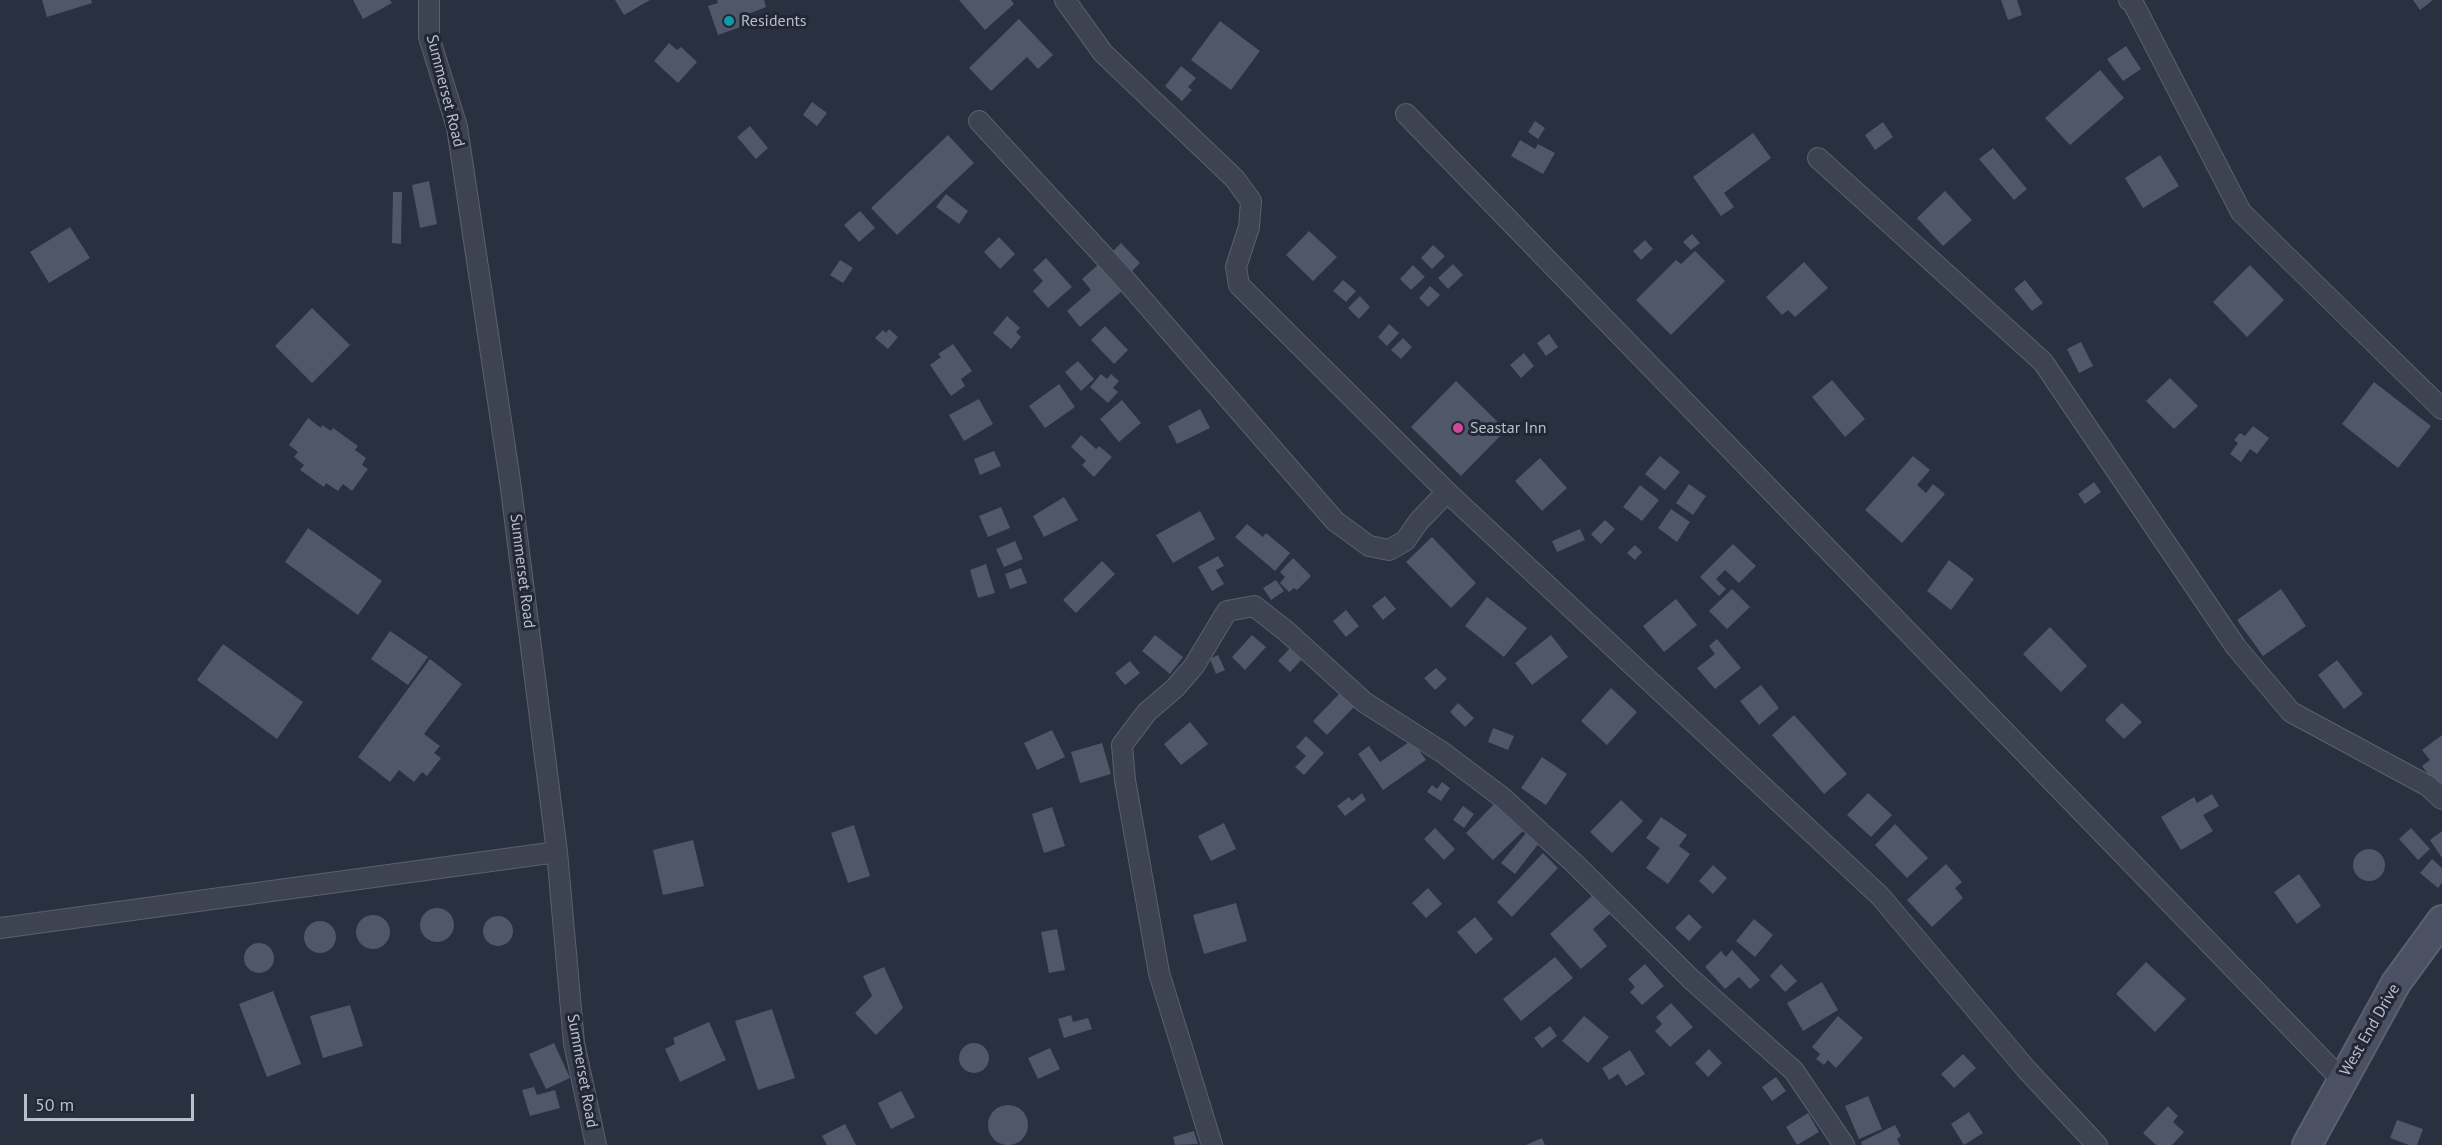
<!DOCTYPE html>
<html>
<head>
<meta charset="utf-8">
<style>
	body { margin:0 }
	#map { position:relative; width:2442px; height:1145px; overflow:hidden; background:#293040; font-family:"PT Sans",sans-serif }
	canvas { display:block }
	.scale { position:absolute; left:24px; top:1094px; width:170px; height:27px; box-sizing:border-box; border:3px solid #babeca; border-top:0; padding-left:8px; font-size:18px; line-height:21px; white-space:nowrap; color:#babeca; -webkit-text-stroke:4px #222735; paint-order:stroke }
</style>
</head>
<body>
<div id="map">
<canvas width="2442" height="1145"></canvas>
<div class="scale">50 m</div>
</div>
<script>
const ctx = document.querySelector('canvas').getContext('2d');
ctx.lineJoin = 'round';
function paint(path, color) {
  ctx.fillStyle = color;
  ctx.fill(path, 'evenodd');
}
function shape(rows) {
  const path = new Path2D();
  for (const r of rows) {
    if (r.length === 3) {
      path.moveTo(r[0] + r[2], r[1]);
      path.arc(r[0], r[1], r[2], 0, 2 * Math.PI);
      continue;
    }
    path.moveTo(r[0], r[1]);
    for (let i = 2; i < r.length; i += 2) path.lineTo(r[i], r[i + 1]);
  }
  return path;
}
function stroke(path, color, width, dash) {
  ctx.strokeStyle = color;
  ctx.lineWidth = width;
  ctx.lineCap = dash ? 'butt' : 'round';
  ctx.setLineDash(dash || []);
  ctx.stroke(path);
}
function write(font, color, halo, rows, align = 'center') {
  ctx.font = font + ' "PT Sans",sans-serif';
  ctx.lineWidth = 6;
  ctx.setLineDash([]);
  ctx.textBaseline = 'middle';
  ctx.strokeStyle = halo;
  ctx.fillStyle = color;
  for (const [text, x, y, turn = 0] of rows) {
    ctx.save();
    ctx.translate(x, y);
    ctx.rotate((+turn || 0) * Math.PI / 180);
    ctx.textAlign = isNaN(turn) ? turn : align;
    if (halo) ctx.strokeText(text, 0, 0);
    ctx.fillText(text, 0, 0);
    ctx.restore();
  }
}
const building = shape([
	[42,0,91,0,92,3,47,17],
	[353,0,390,0,392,3,363,19],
	[615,0,650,0,624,15],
	[717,0,764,0,766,7,743,16,746,25,718,35,708,6,718,3],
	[959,0,1011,0,1014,4,985,30],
	[2001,0,2017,0,2022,15,2008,20],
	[2413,0,2433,0,2420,10],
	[1019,19,1053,55,1038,69,1027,57,991,91,969,68],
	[1220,21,1260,51,1231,90,1191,60],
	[669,43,677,50,681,47,697,62,678,83,654,61],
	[2126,46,2141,69,2123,81,2107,59],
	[1181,66,1196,78,1188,87,1192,90,1182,101,1165,86],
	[2100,70,2124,98,2070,145,2045,118],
	[812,102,827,113,817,126,803,115],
	[1535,121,1545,128,1538,139,1528,132],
	[1883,122,1893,137,1875,150,1865,135],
	[750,126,768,148,756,159,737,137],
	[1753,133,1771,158,1724,193,1734,207,1721,216,1693,177],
	[948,135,974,163,897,235,871,208],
	[1520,140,1535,149,1538,144,1555,153,1543,174,1511,156],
	[1993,148,2027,189,2014,200,1979,159],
	[2160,155,2179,186,2143,208,2125,178],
	[429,181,437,224,420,228,412,185],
	[1945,191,1972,220,1943,246,1917,218],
	[393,192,402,192,401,244,392,243],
	[946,194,968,211,959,224,936,207],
	[860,211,875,228,859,242,844,225],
	[70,227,90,258,49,283,30,252],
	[1309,231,1337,257,1313,281,1286,255],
	[1692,234,1700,243,1691,250,1683,242],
	[999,237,1015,254,1000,269,984,252],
	[1645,240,1653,249,1641,260,1633,251],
	[1121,243,1140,263,1127,276,1108,256],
	[1433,245,1445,256,1432,269,1421,258],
	[1695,251,1725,281,1671,335,1636,300,1676,260,1681,264],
	[1046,258,1072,287,1048,308,1033,291,1043,281,1033,270],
	[840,260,853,268,843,283,830,275],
	[1804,262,1828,288,1795,317,1788,310,1782,315,1766,297],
	[1099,264,1122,291,1080,327,1067,311,1091,290,1082,279],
	[1453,264,1463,275,1448,289,1438,278],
	[1413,265,1425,277,1411,290,1400,279],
	[2250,265,2284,300,2247,337,2213,302],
	[1343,280,1356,291,1346,302,1333,291],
	[2025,280,2043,303,2032,311,2014,289],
	[1430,286,1440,295,1428,307,1419,298],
	[1360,296,1370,307,1359,319,1348,308],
	[312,308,350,345,312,383,275,346],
	[1007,316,1020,328,1016,332,1021,337,1011,349,993,333],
	[1389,324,1399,333,1387,346,1378,337],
	[1105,326,1128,350,1114,364,1091,340],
	[889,329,898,337,888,349,875,338,883,330,886,333],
	[1549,334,1558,347,1546,356,1537,343],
	[1403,338,1412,347,1401,359,1391,350],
	[2081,342,2093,366,2079,373,2067,349],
	[953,344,972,371,961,379,965,386,951,396,930,365,941,357,938,354],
	[1524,353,1534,366,1521,378,1510,365],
	[1078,361,1094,379,1081,391,1065,372],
	[1101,374,1107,379,1111,374,1119,381,1113,388,1118,392,1108,403,1090,387],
	[2170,378,2198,406,2174,429,2146,401],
	[1832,380,1865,419,1845,437,1812,397],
	[1456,381,1506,430,1461,476,1411,427],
	[2374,382,2431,426,2398,468,2342,424],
	[1059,384,1075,407,1045,428,1029,406],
	[979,399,993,424,964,441,949,415],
	[1122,400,1141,423,1119,442,1100,419],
	[1200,409,1210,428,1177,444,1168,426],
	[308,418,321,428,322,425,331,431,333,428,358,446,355,450,366,458,362,465,368,469,352,491,343,484,338,491,326,483,324,487,300,470,304,465,294,457,298,452,289,445],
	[2253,426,2269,438,2257,454,2250,449,2241,462,2230,454,2238,443,2234,440,2240,433,2245,436],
	[1081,435,1096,449,1099,446,1112,457,1094,477,1082,465,1086,461,1071,447],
	[994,451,1001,466,980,475,974,459],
	[1660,456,1680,472,1665,490,1645,474],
	[1913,456,1930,470,1917,485,1926,493,1933,484,1945,494,1902,543,1865,510],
	[1540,458,1567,488,1542,511,1515,481],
	[2094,482,2101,492,2085,504,2078,494],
	[1689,484,1706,496,1693,515,1676,503],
	[1640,485,1659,500,1642,521,1623,507],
	[1064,497,1078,520,1044,537,1033,516],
	[1001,507,1010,528,988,537,979,516],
	[1671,509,1690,522,1677,542,1658,528],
	[1200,511,1215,539,1173,563,1156,535],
	[1605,520,1615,529,1601,544,1591,534],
	[1247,524,1263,537,1266,533,1290,553,1275,571,1235,537],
	[308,528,382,581,358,615,285,562],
	[1580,529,1585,540,1557,552,1552,541],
	[1432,537,1476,583,1451,608,1406,562],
	[1015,541,1023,559,1004,567,996,549],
	[1733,544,1756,566,1739,583,1725,570,1716,579,1726,589,1719,596,1700,577],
	[1635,545,1642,552,1635,560,1627,553],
	[1218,556,1224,566,1216,570,1224,584,1212,591,1198,567],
	[1293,558,1311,576,1297,590,1294,588,1289,592,1280,583,1285,577,1280,572],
	[1949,560,1974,579,1951,610,1927,591],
	[1102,561,1115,574,1076,613,1063,600],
	[986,564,995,593,978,598,970,570],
	[1021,568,1027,583,1010,589,1005,574],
	[1276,580,1284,591,1271,600,1263,588],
	[1732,589,1750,607,1727,629,1709,611],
	[2281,589,2306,626,2263,656,2237,620],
	[1385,596,1396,609,1383,620,1372,606],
	[1487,597,1527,628,1504,657,1465,626],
	[1676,599,1697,625,1664,652,1643,626],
	[1346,610,1359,626,1346,637,1333,621],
	[2050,627,2087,666,2061,692,2023,654],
	[390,631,428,657,408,685,371,659],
	[1155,635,1183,657,1170,674,1142,651],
	[1252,635,1266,647,1245,670,1232,657],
	[1551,635,1568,657,1532,685,1515,663],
	[1717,639,1741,668,1715,689,1697,668,1715,654,1709,646],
	[223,644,303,702,277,739,197,680],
	[1291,647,1303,658,1290,672,1278,661],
	[1218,655,1225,670,1216,674,1210,659],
	[430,659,462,684,424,734,440,746,434,753,441,758,427,776,422,772,414,782,399,770,390,782,358,757],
	[2337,660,2363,694,2344,709,2318,675],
	[1130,661,1140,673,1125,685,1115,673],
	[1436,668,1447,679,1435,690,1424,678],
	[1761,685,1779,708,1759,725,1740,701],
	[1611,688,1637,712,1607,745,1581,721],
	[1341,692,1355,706,1327,735,1313,721],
	[1458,703,1474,718,1465,727,1450,712],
	[2122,703,2142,722,2124,739,2105,720],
	[1794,715,1847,774,1824,794,1772,735],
	[1190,722,1208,744,1181,765,1164,744],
	[1493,728,1514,736,1508,750,1488,742],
	[1052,730,1065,757,1037,770,1024,743],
	[2442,735,2442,793,2422,766,2430,760,2422,750],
	[1306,736,1324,753,1304,775,1295,767,1306,756,1296,747],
	[1412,740,1426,760,1383,790,1358,754,1369,746,1380,762],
	[1102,743,1111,774,1080,783,1071,752],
	[1542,757,1567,774,1546,805,1521,788],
	[1442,782,1450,788,1441,801,1427,792,1432,785,1437,789],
	[1362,793,1366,800,1345,816,1337,806,1349,797,1352,801],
	[1868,793,1892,815,1871,837,1847,815],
	[2212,794,2219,806,2203,815,2213,831,2181,850,2161,817,2194,797,2197,803],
	[1621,800,1643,821,1612,853,1590,832],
	[1495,803,1523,831,1493,860,1466,833],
	[1463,806,1474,814,1464,828,1453,820],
	[1052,807,1065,846,1044,853,1032,814],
	[1661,817,1687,835,1679,846,1690,854,1668,884,1646,868,1660,848,1646,838],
	[1224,823,1236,849,1211,861,1198,836],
	[1895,824,1928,858,1907,878,1875,845],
	[854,825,870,876,848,883,831,833],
	[1435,828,1455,849,1444,860,1424,839],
	[2411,828,2430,849,2418,860,2399,839],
	[2442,831,2442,858,2430,840],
	[1526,833,1539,843,1515,874,1501,863],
	[693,840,704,886,663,895,653,850],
	[2369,865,16],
	[1543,853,1558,868,1512,917,1497,902],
	[2432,859,2442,868,2442,883,2438,888,2420,873],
	[1946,864,1962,882,1955,888,1963,898,1932,927,1907,900],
	[1713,865,1727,878,1713,894,1699,881],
	[2299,874,2321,906,2297,924,2274,892],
	[1428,888,1442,904,1426,918,1412,903],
	[1594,894,1611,913,1593,929,1607,946,1581,969,1550,934],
	[1236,903,1247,941,1204,954,1193,915],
	[437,925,17],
	[1689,914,1702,927,1689,941,1675,928],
	[373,932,17],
	[498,931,15],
	[1475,917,1493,939,1476,954,1457,932],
	[1754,919,1773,935,1755,957,1736,941],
	[320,937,16],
	[1057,929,1065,970,1049,973,1041,932],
	[259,958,15],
	[1732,950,1760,980,1750,989,1739,977,1725,989,1705,967,1721,951,1726,957],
	[1555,957,1573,978,1521,1021,1503,999],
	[2146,962,2186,999,2155,1032,2116,994],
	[1645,964,1664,986,1642,1005,1630,992,1635,987,1628,979],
	[1781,964,1797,981,1785,992,1770,976],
	[884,967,903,1008,876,1035,855,1013,872,996,863,976],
	[1822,982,1838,1010,1803,1031,1787,1003],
	[273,991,301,1064,267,1077,239,1004],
	[1671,1003,1693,1027,1670,1047,1655,1031,1662,1024,1656,1017],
	[350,1005,363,1046,323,1058,310,1016],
	[772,1009,795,1078,758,1090,735,1021],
	[1071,1015,1073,1022,1088,1018,1092,1029,1064,1038,1058,1019],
	[1584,1016,1609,1037,1588,1063,1562,1041],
	[1838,1016,1863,1038,1836,1068,1828,1060,1824,1065,1816,1059,1820,1054,1812,1047],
	[709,1022,726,1060,680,1082,665,1049,675,1044,673,1038],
	[1550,1026,1557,1036,1542,1048,1534,1038],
	[554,1043,570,1078,546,1089,529,1054],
	[974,1058,15],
	[1050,1048,1060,1069,1038,1079,1028,1058],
	[1709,1049,1722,1063,1708,1077,1695,1063],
	[1630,1050,1645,1074,1626,1086,1618,1074,1609,1080,1602,1068],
	[1963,1054,1976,1068,1954,1088,1941,1074],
	[1776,1077,1786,1091,1772,1101,1762,1087],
	[534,1087,537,1095,555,1090,560,1108,530,1116,522,1090],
	[901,1091,915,1117,891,1129,878,1103],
	[1868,1096,1882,1129,1859,1139,1845,1106],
	[1008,1125,20],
	[2168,1106,2178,1116,2173,1122,2184,1132,2172,1145,2156,1145,2143,1133],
	[1969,1112,1983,1133,1964,1145,1951,1124],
	[1808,1113,1819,1132,1797,1145,1786,1127],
	[2397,1120,2423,1129,2417,1145,2409,1145,2390,1138],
	[845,1124,856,1145,827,1145,822,1136],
	[1895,1125,1901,1136,1897,1139,1900,1145,1862,1145,1861,1142],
	[1194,1131,1198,1144,1175,1145,1173,1137],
	[1542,1138,1545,1145,1526,1145]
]);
const street = shape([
	[429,0,429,37,457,127,510,481,557,852,574,1043,596,1145],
	[1065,0,1103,53,1235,179,1251,201,1249,227,1236,267,1239,285,1447,492,1880,896,2027,1070,2097,1145],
	[2129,0,2132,1,2241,212,2442,409],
	[1406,114,2341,1079],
	[979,121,1122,276,1335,521,1369,546,1389,550,1405,541,1419,521,1447,492],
	[1818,158,2043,362,2236,647,2291,712,2428,786,2442,799],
	[0,928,557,852],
	[1212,1145,1159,973,1125,780,1122,745,1147,712,1175,688,1194,666,1227,611,1254,606,1286,631,1364,702,1442,752,1503,798,1575,864,1691,979,1794,1071,1844,1145]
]);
const secondary = shape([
	[2307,1145,2396,983,2442,920]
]);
const markers = [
	[729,21,6,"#0f9aa8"],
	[1458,428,6,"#d1479c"]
];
const poiNames = [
	["Residents",741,21],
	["Seastar Inn",1470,428]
];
const streetNames = [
	["Summerset Road",445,91,76],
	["Summerset Road",522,571,83],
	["West End Drive",2370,1030,-60],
	["Summerset Road",582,1071,80]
];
paint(building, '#4f5768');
stroke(street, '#5b606d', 22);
stroke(secondary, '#5b606d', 32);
stroke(street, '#3d4350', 20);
stroke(secondary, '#4b5162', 28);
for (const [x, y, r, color] of markers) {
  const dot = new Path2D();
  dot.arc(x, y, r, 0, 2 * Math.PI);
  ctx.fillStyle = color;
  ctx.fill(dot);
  stroke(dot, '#222735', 2);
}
write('16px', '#babeca', '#222735', poiNames, 'left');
write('16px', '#babeca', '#222735', streetNames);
</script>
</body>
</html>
